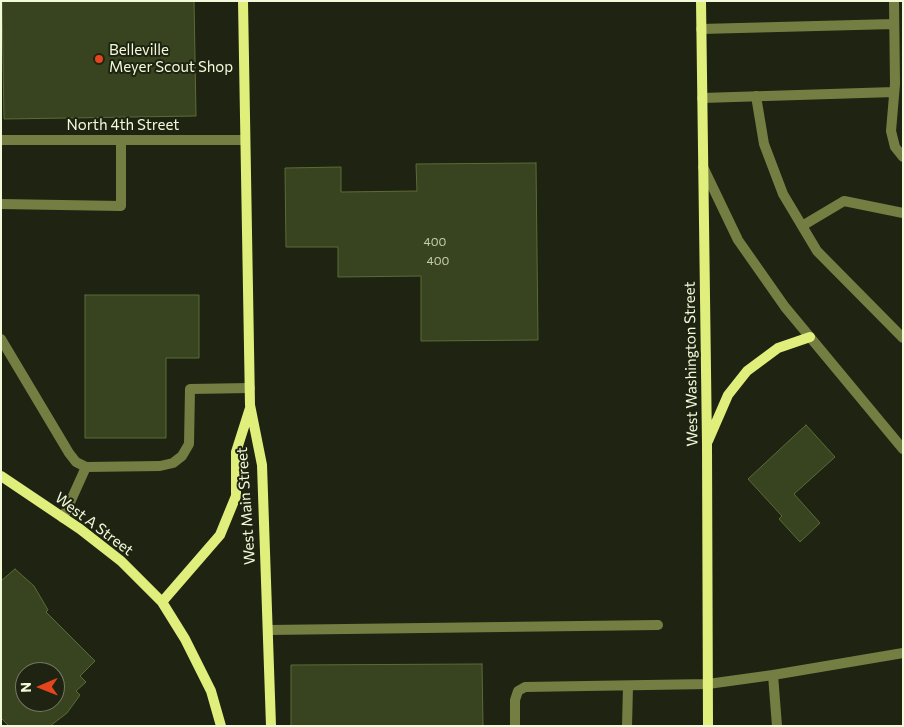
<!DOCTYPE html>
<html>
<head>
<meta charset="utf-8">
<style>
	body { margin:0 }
	#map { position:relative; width:904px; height:727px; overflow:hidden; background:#1f2412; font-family:Commissioner,sans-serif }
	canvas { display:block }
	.frame { position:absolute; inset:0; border:2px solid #f3fad9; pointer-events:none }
	.north { position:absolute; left:15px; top:662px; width:50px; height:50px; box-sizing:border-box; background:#1f2412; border:1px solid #747a62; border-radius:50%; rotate:269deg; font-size:14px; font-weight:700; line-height:20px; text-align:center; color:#f3fad9 }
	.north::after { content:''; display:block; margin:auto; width:18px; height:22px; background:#e4451c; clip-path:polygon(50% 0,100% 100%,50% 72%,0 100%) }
</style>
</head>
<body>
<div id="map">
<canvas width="904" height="727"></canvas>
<div class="frame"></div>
<div class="north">N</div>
</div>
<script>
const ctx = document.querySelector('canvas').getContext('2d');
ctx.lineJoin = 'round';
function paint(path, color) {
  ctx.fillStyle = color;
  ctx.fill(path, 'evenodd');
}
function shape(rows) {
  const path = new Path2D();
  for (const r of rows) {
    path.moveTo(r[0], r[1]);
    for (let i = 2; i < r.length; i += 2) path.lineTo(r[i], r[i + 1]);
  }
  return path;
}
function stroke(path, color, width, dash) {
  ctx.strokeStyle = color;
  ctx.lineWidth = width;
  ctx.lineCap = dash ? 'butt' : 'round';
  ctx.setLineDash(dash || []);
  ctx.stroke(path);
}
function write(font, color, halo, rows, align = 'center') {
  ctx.font = font + ' Commissioner,sans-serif';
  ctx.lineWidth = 4;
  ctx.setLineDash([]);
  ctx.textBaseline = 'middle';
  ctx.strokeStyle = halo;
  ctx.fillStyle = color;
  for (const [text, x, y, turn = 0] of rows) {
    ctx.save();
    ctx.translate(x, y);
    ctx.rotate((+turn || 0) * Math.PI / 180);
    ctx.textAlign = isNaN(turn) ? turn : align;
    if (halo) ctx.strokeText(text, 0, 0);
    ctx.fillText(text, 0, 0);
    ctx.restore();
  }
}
const building = shape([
	[2,1,194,1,196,116,4,119,2,1],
	[536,163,538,340,421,341,421,276,338,277,338,247,286,247,285,168,341,167,341,192,417,191,416,164,536,163],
	[85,295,199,295,199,358,166,358,166,438,85,438,85,295],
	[806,425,835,457,794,494,820,523,800,542,779,519,782,516,748,479,806,425],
	[15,569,34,586,48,610,46,612,95,661,80,676,86,682,76,691,80,695,67,713,50,726,9,726,1,718,1,581,15,569],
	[25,672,55,672,55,702,25,702,25,672],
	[482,664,483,726,291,726,291,665,482,664]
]);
const lane = shape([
	[894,1,895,84,891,131,895,147,903,157],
	[701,29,894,24],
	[756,96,764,144,783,194,817,251,903,338],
	[702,98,894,92],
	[703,167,738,240,785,307,903,449],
	[1,204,121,206,121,140],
	[802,226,844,201,903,213],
	[1,339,69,453,76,462,86,467,160,466,173,463,182,456,189,444,190,389,250,388],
	[63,518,86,467],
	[268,630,658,625],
	[515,726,515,700,518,691,525,687,708,684,773,675],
	[627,726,628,687],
	[777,726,773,675,903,653]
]);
const street = shape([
	[1,140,244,140]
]);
const secondary = shape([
	[243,1,250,405,262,465,271,726],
	[701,1,707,444,708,726],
	[708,441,728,395,747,371,778,348,810,337],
	[1,476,80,529,121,561,162,602,185,639,211,691,221,726],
	[162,602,220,535,236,496,236,452,250,408]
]);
const markers = [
	[99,59,5,"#e4451c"]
];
const numberNames = [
	["400",435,242],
	["400",438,261]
];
const poiNames = [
	["Belleville",109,50],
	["Meyer Scout Shop",109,67]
];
const streetNames = [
	["North 4th Street",123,125],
	["West Washington Street",691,364,-91],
	["West Main Street",246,506,-94],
	["West A Street",94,524,37]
];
paint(building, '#384320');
stroke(building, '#5b6c35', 1);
stroke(lane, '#757e42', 10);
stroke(street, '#757e42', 10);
stroke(secondary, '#e0ef7c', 10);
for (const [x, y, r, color] of markers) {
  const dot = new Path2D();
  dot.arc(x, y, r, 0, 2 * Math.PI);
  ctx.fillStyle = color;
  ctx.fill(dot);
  stroke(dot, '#1f2412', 2);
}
write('12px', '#c4ccab', null, numberNames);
write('15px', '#f3fad9', '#1f2412', poiNames, 'left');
write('15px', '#f3fad9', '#1f2412', streetNames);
</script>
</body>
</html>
